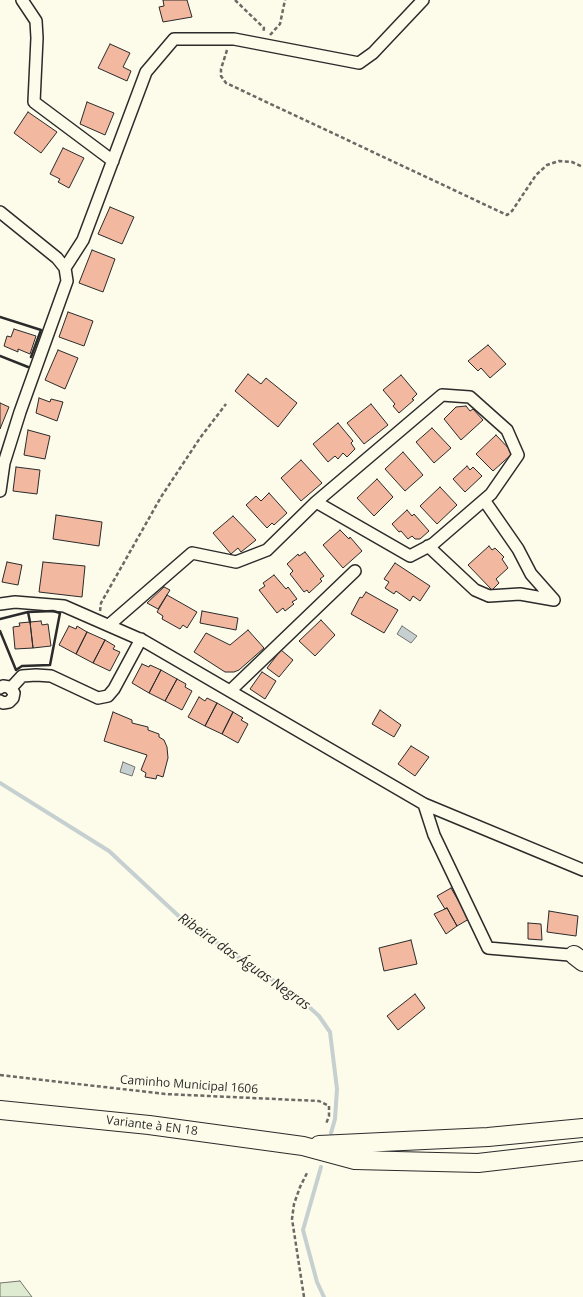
<!DOCTYPE html>
<html>
<head>
<meta charset="utf-8">
<style>
	body { margin:0 }
	canvas { display:block; background:#fdfbea }
</style>
</head>
<body>
<canvas width="583" height="1297"></canvas>
<script>
const ctx = document.querySelector('canvas').getContext('2d');
ctx.lineJoin = 'round';
function paint(path, color) {
  ctx.fillStyle = color;
  ctx.fill(path, 'evenodd');
}
function shape(rows) {
  const path = new Path2D();
  for (const r of rows) {
    path.moveTo(r[0], r[1]);
    for (let i = 2; i < r.length; i += 2) path.lineTo(r[i], r[i + 1]);
  }
  return path;
}
function stroke(path, color, width, dash) {
  ctx.strokeStyle = color;
  ctx.lineWidth = width;
  ctx.lineCap = dash ? 'butt' : 'round';
  ctx.setLineDash(dash || []);
  ctx.stroke(path);
}
function write(font, color, halo, rows, align = 'center') {
  ctx.font = font + ' "Open Sans",sans-serif';
  ctx.lineWidth = 4;
  ctx.setLineDash([]);
  ctx.textBaseline = 'middle';
  ctx.strokeStyle = halo;
  ctx.fillStyle = color;
  for (const [text, x, y, turn = 0] of rows) {
    ctx.save();
    ctx.translate(x, y);
    ctx.rotate((+turn || 0) * Math.PI / 180);
    ctx.textAlign = isNaN(turn) ? turn : align;
    if (halo) ctx.strokeText(text, 0, 0);
    ctx.fillText(text, 0, 0);
    ctx.restore();
  }
}
const green = shape([
	[20,1281,32,1297,0,1297,0,1283,20,1281]
]);
const water = shape([
	[402,626,417,636,411,643,397,634,402,626],
	[123,762,135,767,132,776,120,772,123,762]
]);
const stream = shape([
	[0,783,109,851,184,921,298,997,319,1016,330,1032,337,1089,335,1119,331,1133],
	[321,1167,303,1230,317,1282,324,1297]
]);
const building = shape([
	[163,0,187,0,192,17,163,22,159,7,164,6,163,0],
	[110,44,130,53,123,67,131,71,127,81,98,68,110,44],
	[87,102,114,113,105,135,80,124,87,102],
	[28,112,57,132,41,153,14,133,28,112],
	[63,148,84,158,69,188,58,182,60,179,50,174,63,148],
	[110,207,134,217,122,244,98,234,110,207],
	[92,250,115,259,103,292,79,283,92,250],
	[68,312,93,321,84,346,59,337,68,312],
	[14,329,36,336,30,354,18,349,18,352,4,346,7,336,11,337,14,329],
	[488,345,506,364,490,378,481,368,478,371,468,361,488,345],
	[58,350,78,358,65,389,45,380,58,350],
	[248,374,261,384,266,378,297,403,278,427,235,391,248,374],
	[401,375,417,394,412,399,414,400,399,413,393,406,395,404,383,390,401,375],
	[39,398,50,402,51,399,63,402,57,421,36,413,39,398],
	[0,403,9,407,0,429,0,403],
	[371,404,388,425,364,444,347,423,371,404],
	[466,406,470,411,473,409,483,420,461,440,444,419,456,407,466,406],
	[338,423,353,441,351,443,355,449,347,457,343,453,338,459,335,456,328,462,313,444,338,423],
	[432,428,451,448,434,463,416,442,432,428],
	[28,430,50,436,45,459,24,455,28,430],
	[496,435,513,453,493,471,476,454,496,435],
	[403,452,423,475,405,491,385,469,403,452],
	[301,460,322,483,301,501,281,478,301,460],
	[467,466,470,470,473,467,482,476,465,492,453,479,467,466],
	[16,467,40,470,37,494,13,491,16,467],
	[377,479,393,497,374,516,357,498,377,479],
	[440,487,457,505,437,524,420,506,440,487],
	[269,493,287,513,274,525,272,523,267,528,246,505,256,496,261,501,269,493],
	[407,510,412,516,414,514,429,531,420,539,415,539,412,536,408,539,401,531,399,532,392,524,407,510],
	[56,515,102,522,99,546,53,539,56,515],
	[233,516,256,540,241,552,238,548,231,554,213,533,233,516],
	[340,530,349,539,350,537,362,551,343,568,323,545,340,530],
	[489,546,492,550,495,548,504,557,502,559,508,568,496,579,499,583,492,590,468,565,489,546],
	[305,552,324,576,320,579,322,581,309,593,307,590,304,592,290,574,293,571,287,564,298,554,299,556,305,552],
	[7,562,22,565,18,585,2,582,7,562],
	[43,562,85,566,82,597,39,592,43,562],
	[395,563,430,586,420,601,413,596,410,601,396,591,394,594,385,588,389,582,384,579,395,563],
	[274,575,286,589,288,587,297,599,292,602,294,604,285,611,283,608,277,613,259,590,265,586,263,583,274,575],
	[164,587,170,590,158,609,147,603,164,587],
	[366,592,398,610,384,633,351,614,360,597,362,598,366,592],
	[167,595,197,612,187,628,183,625,180,629,162,619,163,616,157,612,167,595],
	[202,611,238,618,236,630,200,623,202,611],
	[321,620,335,635,315,656,299,641,321,620],
	[41,621,42,625,48,624,51,646,33,648,30,622,41,621],
	[30,622,33,648,15,649,13,627,20,626,19,623,30,622],
	[69,626,76,629,77,626,87,632,76,654,59,645,69,626],
	[248,630,264,648,239,670,234,672,225,672,194,652,206,633,230,645,248,630],
	[87,632,105,640,93,663,76,654,87,632],
	[105,640,115,646,113,649,120,652,110,671,93,663,105,640],
	[281,650,293,660,279,677,267,668,281,650],
	[142,664,149,667,150,665,161,670,149,693,132,683,142,664],
	[161,670,177,679,165,701,149,693,161,670],
	[262,672,276,681,265,699,250,689,262,672],
	[177,679,186,684,185,687,192,691,182,710,165,701,177,679],
	[199,697,205,701,207,698,217,703,205,726,188,717,199,697],
	[217,703,233,712,222,734,205,726,217,703],
	[380,710,401,725,394,737,372,724,380,710],
	[113,712,132,720,132,723,148,727,148,730,159,734,159,737,164,740,167,747,168,758,163,777,157,775,156,779,145,777,146,773,141,770,147,755,104,741,113,712],
	[233,712,243,718,241,720,248,724,238,743,222,734,233,712],
	[411,746,429,757,415,776,398,764,411,746],
	[451,888,469,919,457,926,447,908,445,909,437,896,451,888],
	[447,908,457,926,446,934,434,914,447,908],
	[549,911,578,916,576,936,547,932,549,911],
	[528,923,541,924,542,940,528,939,528,923],
	[411,940,417,964,384,971,379,948,411,940],
	[415,994,425,1008,398,1030,387,1016,415,994]
]);
const path = shape([
	[235,0,264,28,263,33],
	[270,35,280,24,285,0],
	[227,50,221,69,221,76,226,83,507,215,512,211,536,175,547,165,559,161,572,162,583,167],
	[100,611,101,603,161,497,200,438,226,404],
	[0,1075,165,1094,319,1101,329,1106,329,1116,326,1124],
	[304,1297,292,1219,294,1204,300,1187,308,1171]
]);
const minor = shape([
	[22,0,36,21,37,38,34,102,113,161],
	[0,212,57,258,65,268,67,281,20,412,4,463,0,491],
	[65,268,83,240,146,72,174,39,234,39,359,63,373,53,423,0],
	[428,546,475,590,489,596,520,594,554,600,531,574,518,549,484,500],
	[0,604,15,602,64,606,144,641,424,804,583,870],
	[109,625,192,553,236,562,267,550,316,502,442,395,470,397,507,430,518,455,491,494,433,544,410,556,316,502],
	[0,688,3,686,9,687,14,693,13,698,9,702,3,703,0,701],
	[11,688,22,676,36,675,51,676,98,698,108,696,114,689,141,639],
	[230,691,355,571],
	[424,804,434,835,488,948,581,956]
]);
const primary = shape([
	[574,955,583,962],
	[0,1110,149,1125,303,1146,355,1160,478,1163,583,1151],
	[319,1145,488,1137,583,1128]
]);
const wall = shape([
	[0,317,41,330,31,357],
	[0,356,28,367],
	[0,619,28,612,30,622],
	[0,631,16,670,22,666,50,665,60,613,53,611,28,612]
]);
const streetNames = [
	["Caminho Municipal 1606",189,1085,4],
	["Variante à EN 18",152,1126,7]
];
const waterNames = [
	["Ribeira das Águas Negras",244,962,35]
];
paint(green, '#deebd1');
stroke(green, '#74746e', 1);
paint(water, '#c7d0d0');
stroke(water, '#74746e', 1);
stroke(stream, '#c7d0d0', 4);
paint(building, '#f2b8a0');
stroke(building, '#2b2b2b', 1);
stroke(minor, '#2b2b2b', 14);
stroke(primary, '#2b2b2b', 20);
stroke(path, '#6a6964', 2.5, [4, 2.5]);
stroke(minor, '#fdfbea', 11);
stroke(primary, '#fdfbea', 18);
stroke(wall, '#2b2b2b', 2.5);
write('12px', '#2b2b2b', '#fdfbea', streetNames);
write('italic 14px', '#2b2b2b', '#fdfbea', waterNames);
</script>
</body>
</html>
